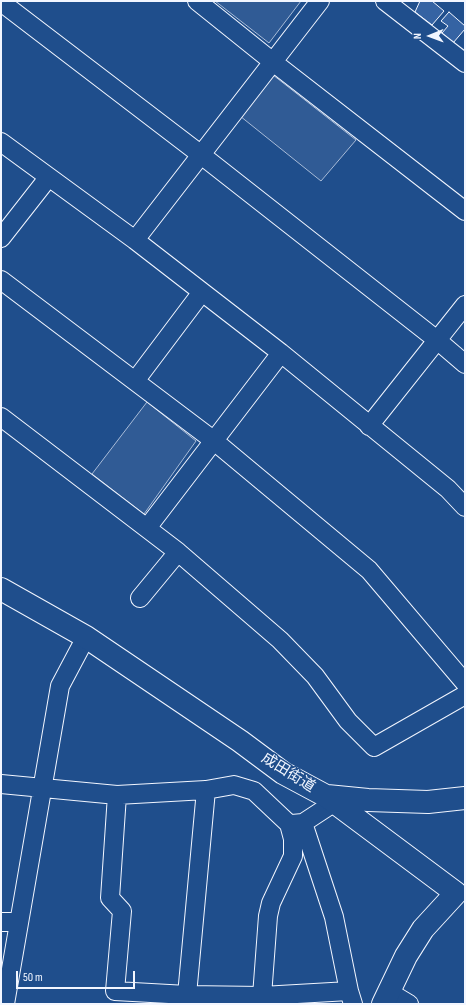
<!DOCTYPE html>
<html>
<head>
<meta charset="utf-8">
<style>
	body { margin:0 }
	#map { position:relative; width:466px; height:1005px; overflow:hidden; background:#1f4e8c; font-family:"Sofia Sans Condensed",sans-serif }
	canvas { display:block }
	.frame { position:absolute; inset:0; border:2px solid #f2f6ff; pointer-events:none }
	.north { position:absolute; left:410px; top:16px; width:40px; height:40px; -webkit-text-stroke:3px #1f4e8c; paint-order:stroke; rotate:269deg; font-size:11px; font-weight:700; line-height:16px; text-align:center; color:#f2f6ff }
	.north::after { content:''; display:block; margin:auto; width:14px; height:18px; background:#f2f6ff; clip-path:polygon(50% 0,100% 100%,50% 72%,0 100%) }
	.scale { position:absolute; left:16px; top:971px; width:119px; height:18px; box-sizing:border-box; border:2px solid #f2f6ff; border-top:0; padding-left:5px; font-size:12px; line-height:14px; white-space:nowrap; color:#f2f6ff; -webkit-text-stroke:3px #1f4e8c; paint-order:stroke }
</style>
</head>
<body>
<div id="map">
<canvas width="466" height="1005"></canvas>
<div class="frame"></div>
<div class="north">N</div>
<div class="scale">50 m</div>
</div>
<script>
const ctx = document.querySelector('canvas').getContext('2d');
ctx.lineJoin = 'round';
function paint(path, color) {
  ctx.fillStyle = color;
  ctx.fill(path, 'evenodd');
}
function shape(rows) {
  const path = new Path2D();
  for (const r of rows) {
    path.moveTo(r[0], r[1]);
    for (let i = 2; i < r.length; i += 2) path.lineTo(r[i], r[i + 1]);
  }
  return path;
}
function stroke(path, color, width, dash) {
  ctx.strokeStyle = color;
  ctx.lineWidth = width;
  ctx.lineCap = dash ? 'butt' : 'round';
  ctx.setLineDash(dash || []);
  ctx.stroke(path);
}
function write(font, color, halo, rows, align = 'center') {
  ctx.font = font + ' "Sofia Sans Condensed","Noto Sans JP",sans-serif';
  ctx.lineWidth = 3;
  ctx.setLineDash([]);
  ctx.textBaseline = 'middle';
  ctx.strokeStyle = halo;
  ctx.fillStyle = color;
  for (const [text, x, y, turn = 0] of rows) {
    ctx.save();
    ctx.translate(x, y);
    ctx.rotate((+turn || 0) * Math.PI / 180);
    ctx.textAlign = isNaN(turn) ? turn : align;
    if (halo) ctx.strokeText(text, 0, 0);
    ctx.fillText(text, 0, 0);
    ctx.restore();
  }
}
const parking = shape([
	[215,1,301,1,269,43,215,1],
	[273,75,356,140,321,181,240,116,273,75],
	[147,402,196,441,144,514,92,474,147,402]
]);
const building = shape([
	[420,1,432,1,444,11,432,25,415,12,420,1],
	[449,12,465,26,465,29,453,43,442,33,448,26,441,21,449,12]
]);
const minor = shape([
	[197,1,273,62,465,211],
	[385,1,465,63],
	[1,2,200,154,437,340,465,364],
	[1,142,135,240,281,353,448,489,465,507],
	[1,238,48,178],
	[135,240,320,1],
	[1,280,213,440,369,570,465,683],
	[135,381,202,292],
	[1,417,178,552,280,640,315,676,348,721,374,747,465,695],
	[369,426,465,305],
	[147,528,281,353],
	[140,598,178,552],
	[1,784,117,795,206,790,234,785,254,791,289,824,293,839,293,856,271,903,268,916,262,996,259,1004],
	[117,795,110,898,122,911,115,991,187,995,262,996,349,991],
	[303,823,334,917,349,991,353,1004],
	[292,824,303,823,335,802],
	[1,922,19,922],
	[389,992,409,1004],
	[187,995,206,790],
	[5,1004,60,686,86,637]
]);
const highway = shape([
	[1,589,86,637,240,741,283,773,326,796,456,893,423,929,406,956,383,1004],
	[327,796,368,800,428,802,465,798]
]);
const streetNames = [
	["成田街道",288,773,32]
];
paint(parking, '#305b95');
stroke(parking, '#a8bbd7', 1);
paint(building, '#3563a3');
stroke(building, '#f2f6ff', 1);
stroke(minor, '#f2f6ff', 20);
stroke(highway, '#f2f6ff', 24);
stroke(minor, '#1f4e8c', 18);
stroke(highway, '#1f4e8c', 22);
write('15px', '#f2f6ff', '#1f4e8c', streetNames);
</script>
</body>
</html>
